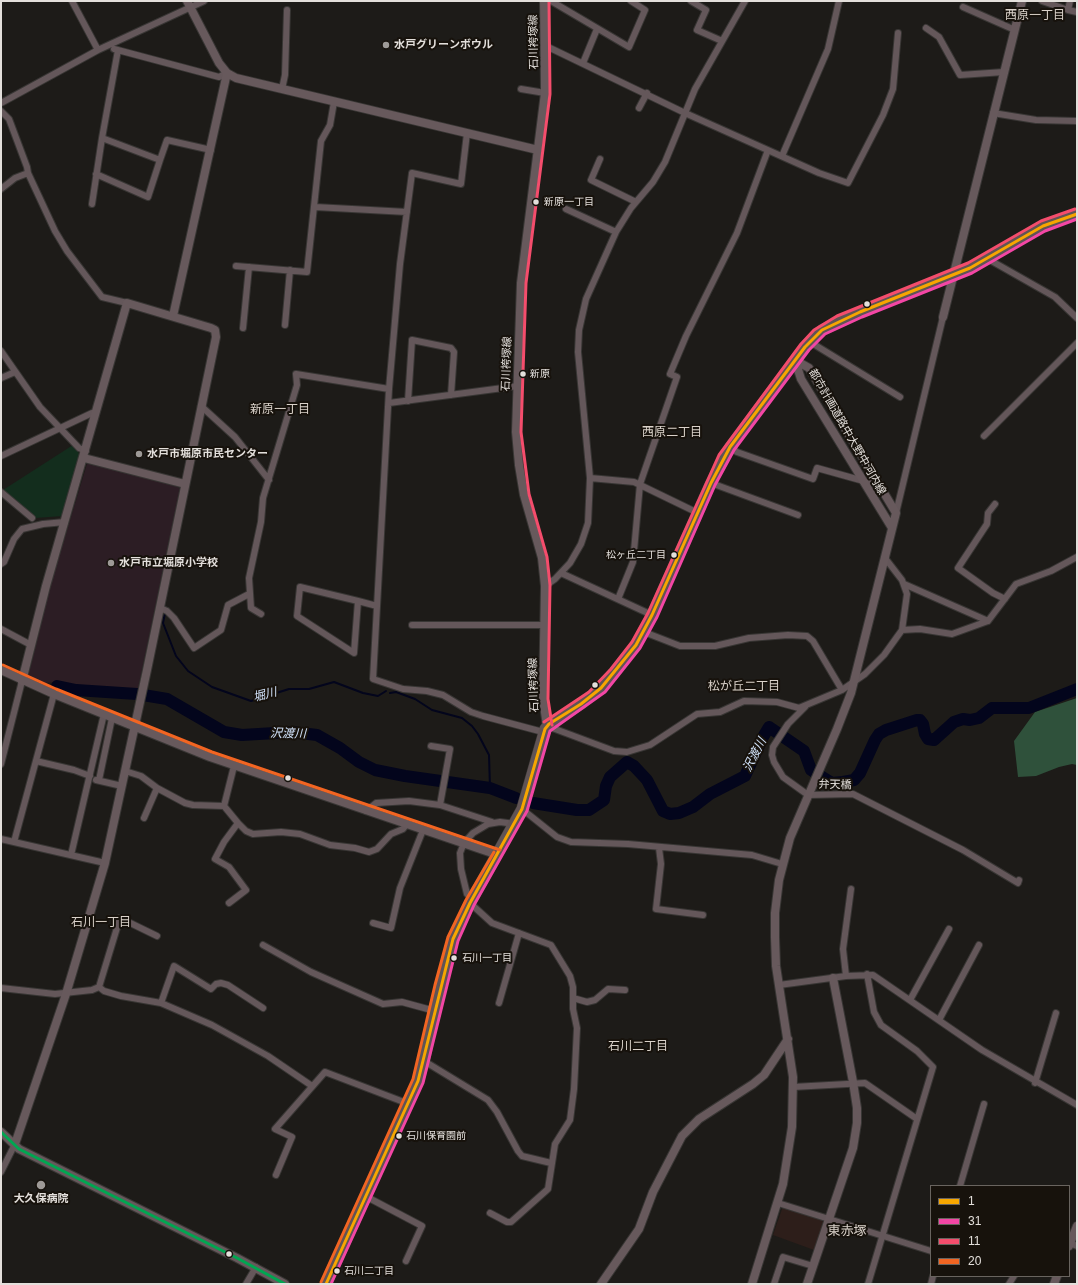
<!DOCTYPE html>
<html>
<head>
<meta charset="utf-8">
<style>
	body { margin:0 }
	#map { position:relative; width:1078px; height:1285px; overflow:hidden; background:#1d1b18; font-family:Arial,sans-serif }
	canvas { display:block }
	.frame { position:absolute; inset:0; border:2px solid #e3dfdb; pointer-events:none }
	.legend { position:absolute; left:930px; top:1185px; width:140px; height:92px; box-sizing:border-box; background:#17120c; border:1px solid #69645f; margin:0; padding:5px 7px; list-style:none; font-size:12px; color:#e3dfdb }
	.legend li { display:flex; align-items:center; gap:8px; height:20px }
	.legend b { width:20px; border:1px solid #69645f }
</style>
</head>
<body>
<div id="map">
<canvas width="1078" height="1285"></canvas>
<div class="frame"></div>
<ul class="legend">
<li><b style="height:5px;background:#f7a600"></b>1</li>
<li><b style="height:5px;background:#f346a5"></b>31</li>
<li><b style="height:5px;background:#f44d6c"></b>11</li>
<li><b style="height:5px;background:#f26522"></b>20</li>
</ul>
</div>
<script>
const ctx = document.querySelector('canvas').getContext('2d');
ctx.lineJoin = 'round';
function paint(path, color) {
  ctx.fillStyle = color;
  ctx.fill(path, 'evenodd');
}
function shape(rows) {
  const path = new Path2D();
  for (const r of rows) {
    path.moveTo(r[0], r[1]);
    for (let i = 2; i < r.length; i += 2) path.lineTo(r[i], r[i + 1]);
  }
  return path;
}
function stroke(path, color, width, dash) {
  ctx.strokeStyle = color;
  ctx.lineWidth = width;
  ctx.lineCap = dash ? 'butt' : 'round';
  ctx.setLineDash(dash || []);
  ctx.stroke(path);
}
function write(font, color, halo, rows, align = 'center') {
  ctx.font = font + ' Arial,"Noto Sans JP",sans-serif';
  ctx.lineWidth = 4;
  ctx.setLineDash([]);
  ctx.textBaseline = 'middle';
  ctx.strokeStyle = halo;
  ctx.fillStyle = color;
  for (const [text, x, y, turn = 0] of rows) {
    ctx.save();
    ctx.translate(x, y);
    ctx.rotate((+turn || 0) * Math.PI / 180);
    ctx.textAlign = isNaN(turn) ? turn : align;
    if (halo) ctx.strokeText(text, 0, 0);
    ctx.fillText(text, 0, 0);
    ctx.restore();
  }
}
const commercial = shape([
	[785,1208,822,1220,824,1223,814,1250,773,1235,782,1209]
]);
const education = shape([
	[90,462,178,487,180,489,138,689,130,689,129,692,57,682,45,683,28,677,50,586,87,464]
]);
const green = shape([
	[73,445,78,451,79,455,63,516,35,518,3,490]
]);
const forest = shape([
	[1077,698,1077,765,1072,764,1059,767,1036,776,1018,777,1014,741,1035,712]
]);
const stream = shape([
	[165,613,163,623,176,656,188,671,212,687,251,701,289,689,309,689,334,682,363,693,378,696,386,691],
	[390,693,396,692,415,699,432,710,462,718,472,726,478,734,489,755,490,788]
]);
const river = shape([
	[57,686,76,690,137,694,167,699,224,732,242,735,292,732,317,735,340,748,359,762,375,770,405,776,490,788,516,798],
	[533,803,577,810,589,810,604,800,606,786,610,777,627,762,634,766,647,780,663,811,670,814,679,813,693,807,710,794,745,776,763,737,769,727,804,751,811,770,832,783,843,782,854,780,860,773,875,740,879,734,886,730,917,720,920,720,923,724,925,734,928,739,934,740,954,722,963,719,970,720,979,718,992,708,1029,708,1077,689]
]);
const street = shape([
	[72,1,98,50],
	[551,1,629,47,645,10,631,1],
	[691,1,706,10,697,30,722,41],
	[1042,1,1068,10],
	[1070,1,1068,10,1077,12],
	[963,7,1015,30],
	[926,28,939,37,960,75,1004,72],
	[546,46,685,113,819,173,848,183,883,115,893,89,898,33],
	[114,49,219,77,227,73],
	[118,50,102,138,160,160,167,140,211,150],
	[583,63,597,29],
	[282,89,285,75,287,10],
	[521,89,545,93],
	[1,103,98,50,204,1],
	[639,108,647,93],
	[1,111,9,119,27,167,28,173,55,231,67,251,102,297,127,303],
	[993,113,1036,120,1077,121],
	[467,133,461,184,412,173,400,264,389,389,373,679,403,689,427,691,443,695,471,712,483,716,543,732],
	[782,156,828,49,839,1],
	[600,159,591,180,636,202],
	[96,174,148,197,160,160],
	[1,189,15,178,28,173],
	[92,204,102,138],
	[315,207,407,212],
	[566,209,616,232],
	[988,259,1055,297,1077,318],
	[236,266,307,272,321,141,330,125,334,102],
	[285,325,290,270],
	[243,328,249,267],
	[811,340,815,345,900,397],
	[1,351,40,407,79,448,86,451],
	[1,378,15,372],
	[408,401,412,340,451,348,454,352,451,395],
	[389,403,518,386],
	[201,406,235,437,269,480],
	[984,436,1077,343],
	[730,447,737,452,813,479,817,468,878,485],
	[1,456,92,413,96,413],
	[590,478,634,482,698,513],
	[711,483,798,515],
	[1,492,32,518],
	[995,504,988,513,987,524,958,568,993,593,1005,599],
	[896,513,943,317],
	[1,564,4,562,14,539,22,529,43,524,65,522],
	[561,573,652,615],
	[904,584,988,621],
	[545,586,555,579,570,563,581,544,588,523,590,478,578,352,579,330,586,299,616,232,631,208,653,182,665,162,695,89,745,1],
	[618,599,633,562,640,484,677,377,670,374,686,336,737,233,768,150],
	[358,601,354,653,297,616,300,587,358,601,377,606],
	[160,608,167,611,174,618,194,648,221,630,228,605,249,594],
	[261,614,251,608,249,578,261,522,263,498,297,385,296,374,389,389],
	[412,625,544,625],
	[1,629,31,645],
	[902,630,920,629,952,634,988,621,1016,584,1051,571,1077,557],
	[644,632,680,646,715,646,749,638,788,635,807,636,813,641,842,690],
	[805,707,788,724,773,747,772,755,774,762,783,777,808,795,853,794,963,850,1018,883,1019,880],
	[547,726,614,751,627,752,650,745,697,714,720,712,744,701,777,702,799,708,842,690,865,674,884,655,902,630,907,594,902,580,885,558],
	[431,746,450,749,440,805],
	[36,761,74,770,90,776],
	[1,764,22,681],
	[234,766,224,806,238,823,246,831,253,834,281,832,300,834,330,845,355,848,369,852,377,849,391,834,403,829,407,824],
	[125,771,141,776,157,788,185,803,193,805,224,806],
	[96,780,122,786],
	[99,780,112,718],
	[522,809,557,837,571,842,628,844,752,855,782,864],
	[366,811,376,803,409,801,440,805,492,822],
	[144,818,157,788],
	[1,839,105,863],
	[14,842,54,694],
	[659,848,661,864,656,909,703,915],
	[71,855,104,714],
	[472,899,467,894,461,869,460,853,464,843,473,833,488,824,500,822,515,824],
	[229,903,246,890,229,867,215,859,224,842,238,823],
	[470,903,492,923,551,945,570,976,573,987,573,1009,577,1028,574,1089,570,1120,555,1144,548,1189,511,1222,507,1222,490,1213],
	[373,923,391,928,400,888,423,830],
	[263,945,311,972,383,1004,402,1002,435,1011],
	[867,974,874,1012,881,1025,917,1051,933,1067,868,1284],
	[846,976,843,949,851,889],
	[779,985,846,976,873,975,982,1050,1077,1105],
	[99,987,120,918,157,936],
	[1,988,55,994,92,990,99,987,104,991,121,996,161,1003,212,1025,268,1056,312,1086],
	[573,998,587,1002,595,1000,608,989,625,990],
	[910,1000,949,929],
	[161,1003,174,966,211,989,216,984,221,983,228,985,263,1008],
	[499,1003,519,933],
	[939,1020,979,945],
	[424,1061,488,1100,497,1112,518,1151,522,1156,551,1163],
	[1035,1083,1056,1013],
	[793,1087,865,1083,917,1119],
	[1,1172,15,1144],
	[276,1175,292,1137,275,1129,325,1072,409,1104],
	[960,1186,984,1104],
	[367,1197,422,1226,406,1261],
	[778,1203,931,1251],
	[1070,1243,1077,1246],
	[246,1284,256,1267],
	[774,1284,783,1257,813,1266],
	[931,1284,933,1276],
	[1009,1284,1014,1276]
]);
const secondary = shape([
	[187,1,219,63,227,73,236,78,538,150],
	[544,1,545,93,521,283,516,432,519,465,524,495,542,558,545,586,543,699,547,726],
	[173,316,227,73],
	[943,317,1022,1],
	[795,360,801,379,892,528],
	[84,458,185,484],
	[1,670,54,694,210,757,498,855],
	[1,1132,19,1149,237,1258,285,1284],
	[15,1144,66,994,105,863,147,670,216,337,215,330,211,328,127,303,46,586,22,681],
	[1069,1246,1077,1226],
	[601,1284,639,1229,653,1192,682,1136,699,1119,753,1084,764,1075,788,1039],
	[752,1284,783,1184,792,1127,793,1077,776,966,775,937,775,913,779,880,790,838,837,729,851,693,896,513,809,368,795,360],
	[807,1284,853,1148,857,1123,857,1108,853,1082,833,978],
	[1054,1284,1057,1276]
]);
const highway = shape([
	[326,1284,418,1081,424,1061,440,986,453,939,470,903,522,809,545,729,549,724,581,704,601,688,636,645,652,615,711,483,730,447,805,347,822,330,860,312,970,268,1043,226,1077,214]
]);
const bus1 = shape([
	[326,1284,418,1081,453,939,470,903,522,809,545,729,549,724,581,704,601,688,636,645,652,615,711,483,730,447,805,347,822,330,860,312,970,268,1043,226,1077,214]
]);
const bus2 = shape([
	[331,1284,423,1083,458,941,474,905,527,811,550,731,605,692,640,648,657,617,715,485,734,450,809,350,825,334,862,317,972,273,1045,231,1077,219]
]);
const bus3 = shape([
	[549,1,550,94,526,283,521,432,529,494,547,557,550,585,548,699,552,725],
	[544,722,589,692,611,669,632,642,648,613,719,455,801,344,814,330,837,316,968,263,1041,221,1075,209]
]);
const bus4 = shape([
	[3,665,56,689,212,752,500,850],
	[321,1282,413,1079,435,985,448,937,466,900,494,852]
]);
const bus5 = shape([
	[1,1132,19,1149,237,1258,285,1284]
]);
const markers = [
	[386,45,4,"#9e9a97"],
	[536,202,3.5,"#e3dfdb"],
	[867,304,3.5,"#e3dfdb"],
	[523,374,3.5,"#e3dfdb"],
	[139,454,4,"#9e9a97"],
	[674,555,3.5,"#e3dfdb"],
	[111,563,4,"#9e9a97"],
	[595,685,3.5,"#e3dfdb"],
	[288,778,3.5,"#e3dfdb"],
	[454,958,3.5,"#e3dfdb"],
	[399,1136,3.5,"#e3dfdb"],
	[41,1185,5,"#9e9a97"],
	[229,1254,3.5,"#e3dfdb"],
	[337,1271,3.5,"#e3dfdb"]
];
const busNames = [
	["新原一丁目",544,202],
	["新原",530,374],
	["松ヶ丘二丁目",666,555,"right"],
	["石川一丁目",462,958],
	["石川保育園前",406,1136],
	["石川二丁目",344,1271]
];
const streetNames = [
	["石川袴塚線",534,42,-91],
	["石川袴塚線",507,364,-88],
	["都市計画道路中大野中河内線",847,432,60],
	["石川袴塚線",534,685,-92],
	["弁天橋",835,785,1]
];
const poiNames = [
	["水戸グリーンボウル",394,45],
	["水戸市堀原市民センター",147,454],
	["水戸市立堀原小学校",119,563],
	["大久保病院",41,1199,"center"]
];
const neighbourhoodNames = [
	["西原一丁目",1035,16],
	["新原一丁目",280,410],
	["西原二丁目",672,433],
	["松が丘二丁目",744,687],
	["石川一丁目",101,923],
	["石川二丁目",638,1047]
];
const waterNames = [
	["堀川",265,695,-14],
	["沢渡川",288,734,1],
	["沢渡川",755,755,-63]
];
const quarterNames = [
	["東赤塚",847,1231]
];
paint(commercial, '#2d1e1a');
paint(education, '#2c1d24');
paint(green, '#132d1d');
paint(forest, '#2f513b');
stroke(stream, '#03051c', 2);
stroke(river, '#03051c', 12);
stroke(street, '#383634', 8);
stroke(secondary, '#383634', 10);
stroke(highway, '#383634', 12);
stroke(street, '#64575a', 6);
stroke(secondary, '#67595c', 8);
stroke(highway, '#605455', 11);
stroke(bus1, '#f7a600', 3);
stroke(bus2, '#f346a5', 3);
stroke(bus3, '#f44d6c', 3);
stroke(bus4, '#f26522', 3);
stroke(bus5, '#00a651', 3);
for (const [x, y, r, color] of markers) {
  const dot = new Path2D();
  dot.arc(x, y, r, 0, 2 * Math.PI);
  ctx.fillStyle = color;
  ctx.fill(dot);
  stroke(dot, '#17120c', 1.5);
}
write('10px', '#e3dfdb', '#17120c', busNames, 'left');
write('11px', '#e3dfdb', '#17120c', streetNames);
write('bold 11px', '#e3dfdb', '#17120c', poiNames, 'left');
write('12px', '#dad2ca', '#17120c', neighbourhoodNames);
write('italic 12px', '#d0e1f8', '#17120c', waterNames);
write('13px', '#dad2ca', '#17120c', quarterNames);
</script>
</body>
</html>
